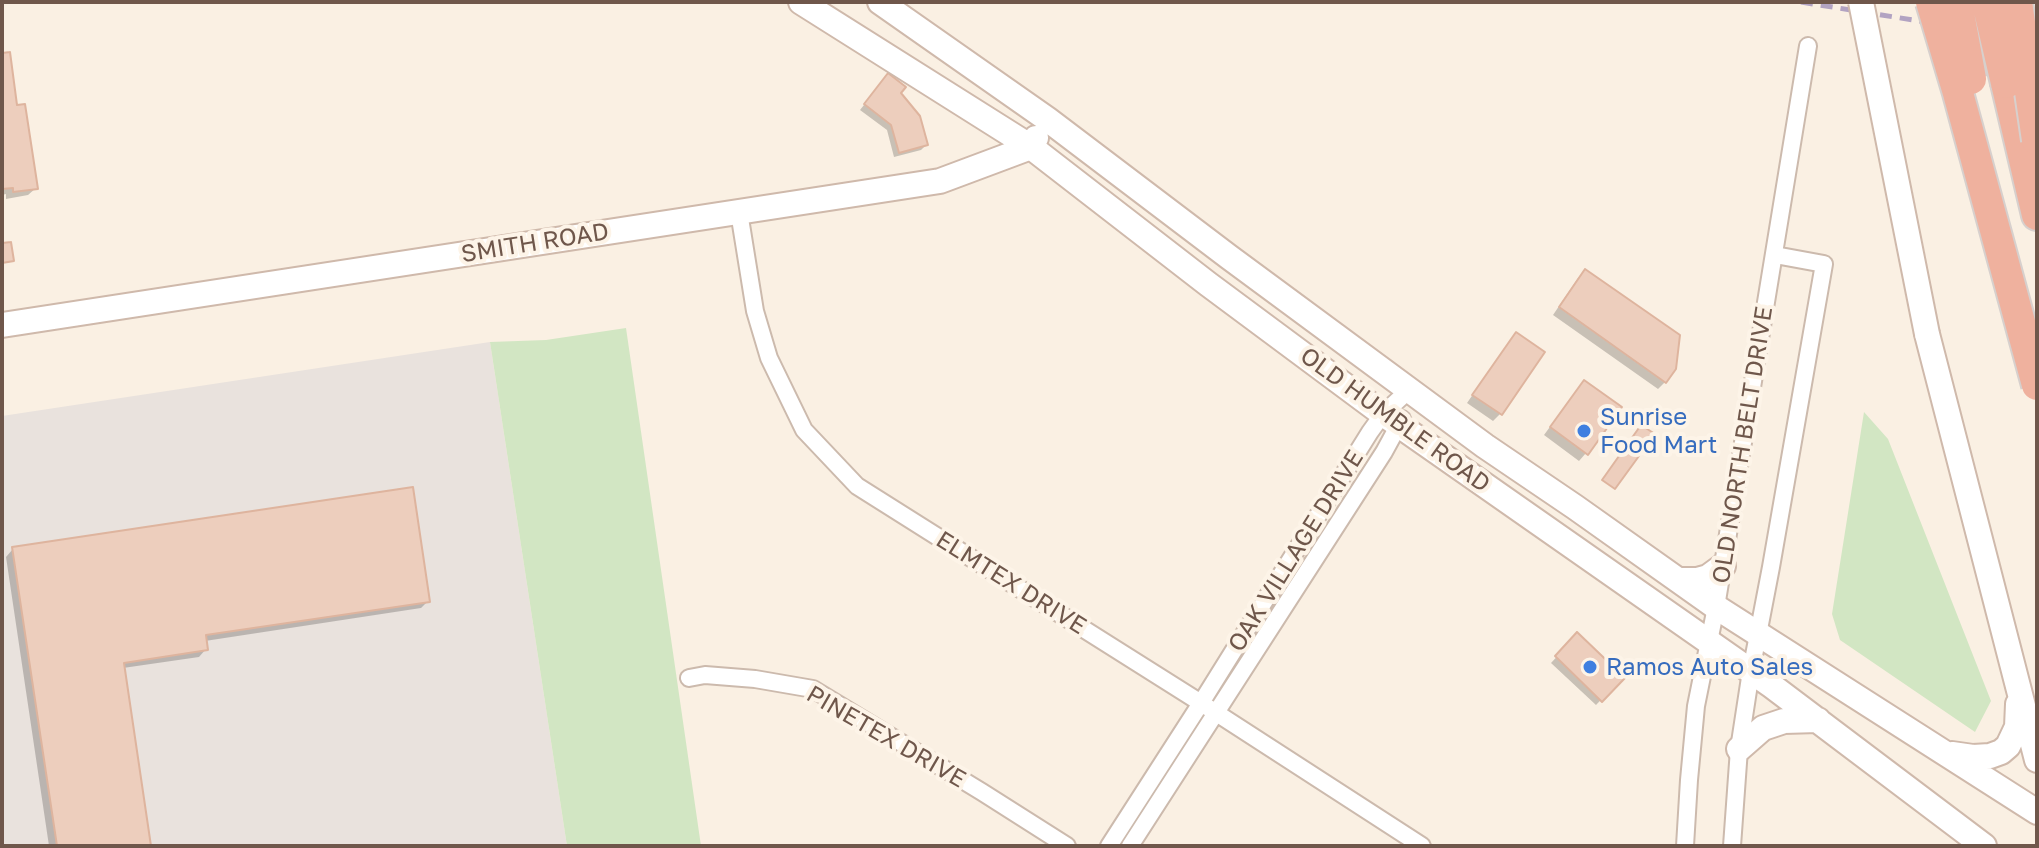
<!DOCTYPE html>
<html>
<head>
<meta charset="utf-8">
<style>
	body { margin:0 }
	#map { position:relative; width:2039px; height:848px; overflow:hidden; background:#faf0e3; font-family:"Golos Text",sans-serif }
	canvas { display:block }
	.frame { position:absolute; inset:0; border:4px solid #6f574b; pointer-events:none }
</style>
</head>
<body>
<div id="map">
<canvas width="2039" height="848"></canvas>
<div class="frame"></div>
</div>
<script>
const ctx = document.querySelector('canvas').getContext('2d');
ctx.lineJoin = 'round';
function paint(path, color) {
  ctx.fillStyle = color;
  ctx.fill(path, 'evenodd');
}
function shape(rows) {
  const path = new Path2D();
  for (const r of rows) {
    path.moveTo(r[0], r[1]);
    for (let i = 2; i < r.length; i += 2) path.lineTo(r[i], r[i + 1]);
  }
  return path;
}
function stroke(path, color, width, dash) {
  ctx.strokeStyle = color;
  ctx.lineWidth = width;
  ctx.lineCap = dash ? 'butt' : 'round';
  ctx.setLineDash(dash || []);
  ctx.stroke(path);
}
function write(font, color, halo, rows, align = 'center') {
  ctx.font = font + ' "Golos Text",sans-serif';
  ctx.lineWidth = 8;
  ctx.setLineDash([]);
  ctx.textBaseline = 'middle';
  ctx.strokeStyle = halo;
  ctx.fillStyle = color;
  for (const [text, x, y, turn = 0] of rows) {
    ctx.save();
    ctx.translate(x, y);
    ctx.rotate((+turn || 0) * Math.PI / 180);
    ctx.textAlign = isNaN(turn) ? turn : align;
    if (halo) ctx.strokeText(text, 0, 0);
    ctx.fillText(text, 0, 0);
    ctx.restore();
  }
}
const industrial = shape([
	[490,342,567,846,2,846,2,416]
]);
const green = shape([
	[626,328,701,846,567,846,490,342,546,340],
	[1864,412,1888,439,1991,701,1975,732,1840,640,1832,614]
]);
const shadow = shape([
	[2,55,36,188,28,195,6,199,6,194,2,195],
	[883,81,926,145,921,150,894,157,887,130,860,110],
	[1586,271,1665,382,1658,389,1553,315,1578,278],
	[1516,335,1542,353,1500,414,1493,421,1467,403,1509,342],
	[1577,390,1586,453,1579,461,1544,435],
	[13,549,428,601,421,608,205,641,206,649,199,657,123,668,149,846,49,846,6,557],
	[1577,635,1622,678,1596,705,1551,663]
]);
const building = shape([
	[10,52,17,105,25,104,38,189,13,192,13,188,2,189,2,53,10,52],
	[888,73,906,87,901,93,920,116,928,145,899,153,891,125,864,104,888,73],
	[11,242,14,261,2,263,2,243,11,242],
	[1585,269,1680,335,1676,369,1666,383,1559,307,1585,269],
	[1516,332,1545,352,1502,415,1472,395,1516,332],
	[1584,380,1622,407,1588,455,1550,427,1584,380],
	[1641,425,1655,434,1615,489,1602,480,1641,425],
	[413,487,430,602,206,635,208,650,124,663,151,846,57,846,12,547,413,487],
	[1577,632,1625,678,1602,702,1555,656,1577,632]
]);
const street = shape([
	[739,212,755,311,769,358,804,430,857,486,1201,703,1422,846],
	[689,678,705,675,755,679,813,689,982,792,1067,846],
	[1109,846,1201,703,1370,432,1383,414,1409,390],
	[1130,846,1384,452,1402,419],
	[1685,846,1689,780,1696,706,1716,607,1808,46],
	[1732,846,1739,749,1751,671,1771,567,1824,264,1775,255]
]);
const secondary = shape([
	[801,2,1031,147,1208,284,1383,414,1772,686,1984,846],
	[880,2,1047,119,1229,257,1485,446,1575,507,1716,607,2037,812],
	[2,325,940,181,1031,147,1036,138],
	[1927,334,2037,760],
	[1678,580,1697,580,1708,577,1723,566],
	[1739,749,1763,728,1784,721,1818,720],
	[1952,754,1973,757,1990,756,2001,752,2008,746,2017,727,2018,704]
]);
const highway = shape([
	[2006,83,2037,215]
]);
const rail = shape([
	[1801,2,2037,40]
]);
const secondaryBridge = shape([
	[1861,2,1927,334]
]);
const highwayBridge = shape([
	[1931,2,1958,93,2037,385],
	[1957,2,1971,79],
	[1987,2,2006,83],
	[2017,2,2037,140]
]);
const markers = [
	[1584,431,8,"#3f7fe0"],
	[1590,667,8,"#3f7fe0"]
];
const streetNames = [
	["SMITH ROAD",535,243,-9],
	["OLD HUMBLE ROAD",1395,420,36],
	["OLD NORTH BELT DRIVE",1743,445,-81],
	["OAK VILLAGE DRIVE",1296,551,-58],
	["ELMTEX DRIVE",1011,583,32],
	["PINETEX DRIVE",886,737,30]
];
const shopNames = [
	["Sunrise",1600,417],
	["Food Mart",1600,445],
	["Ramos Auto Sales",1606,667]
];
paint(industrial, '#e9e2dd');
paint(green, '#d2e6c3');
paint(shadow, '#0003');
paint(building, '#edcebd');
stroke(building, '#deb49e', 2);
stroke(street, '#ccbaad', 20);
stroke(secondary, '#cfb9ab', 28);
stroke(highway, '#d7d0cd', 34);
stroke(street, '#fff', 16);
stroke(secondary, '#fff', 24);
stroke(highway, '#efb19e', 30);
stroke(rail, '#b2a3c2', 5, [12, 8]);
stroke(secondaryBridge, '#cfb9ab', 28, []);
stroke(highwayBridge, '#d7d0cd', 34, []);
stroke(secondaryBridge, '#fff', 24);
stroke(highwayBridge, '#efb19e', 30);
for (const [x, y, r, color] of markers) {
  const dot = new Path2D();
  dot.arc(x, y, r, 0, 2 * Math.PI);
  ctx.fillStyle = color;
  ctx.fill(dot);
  stroke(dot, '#fdf4e8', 3);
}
write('24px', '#6f574b', '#fdf4e8', streetNames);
write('24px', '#366cbe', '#fdf4e8', shopNames, 'left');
</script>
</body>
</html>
